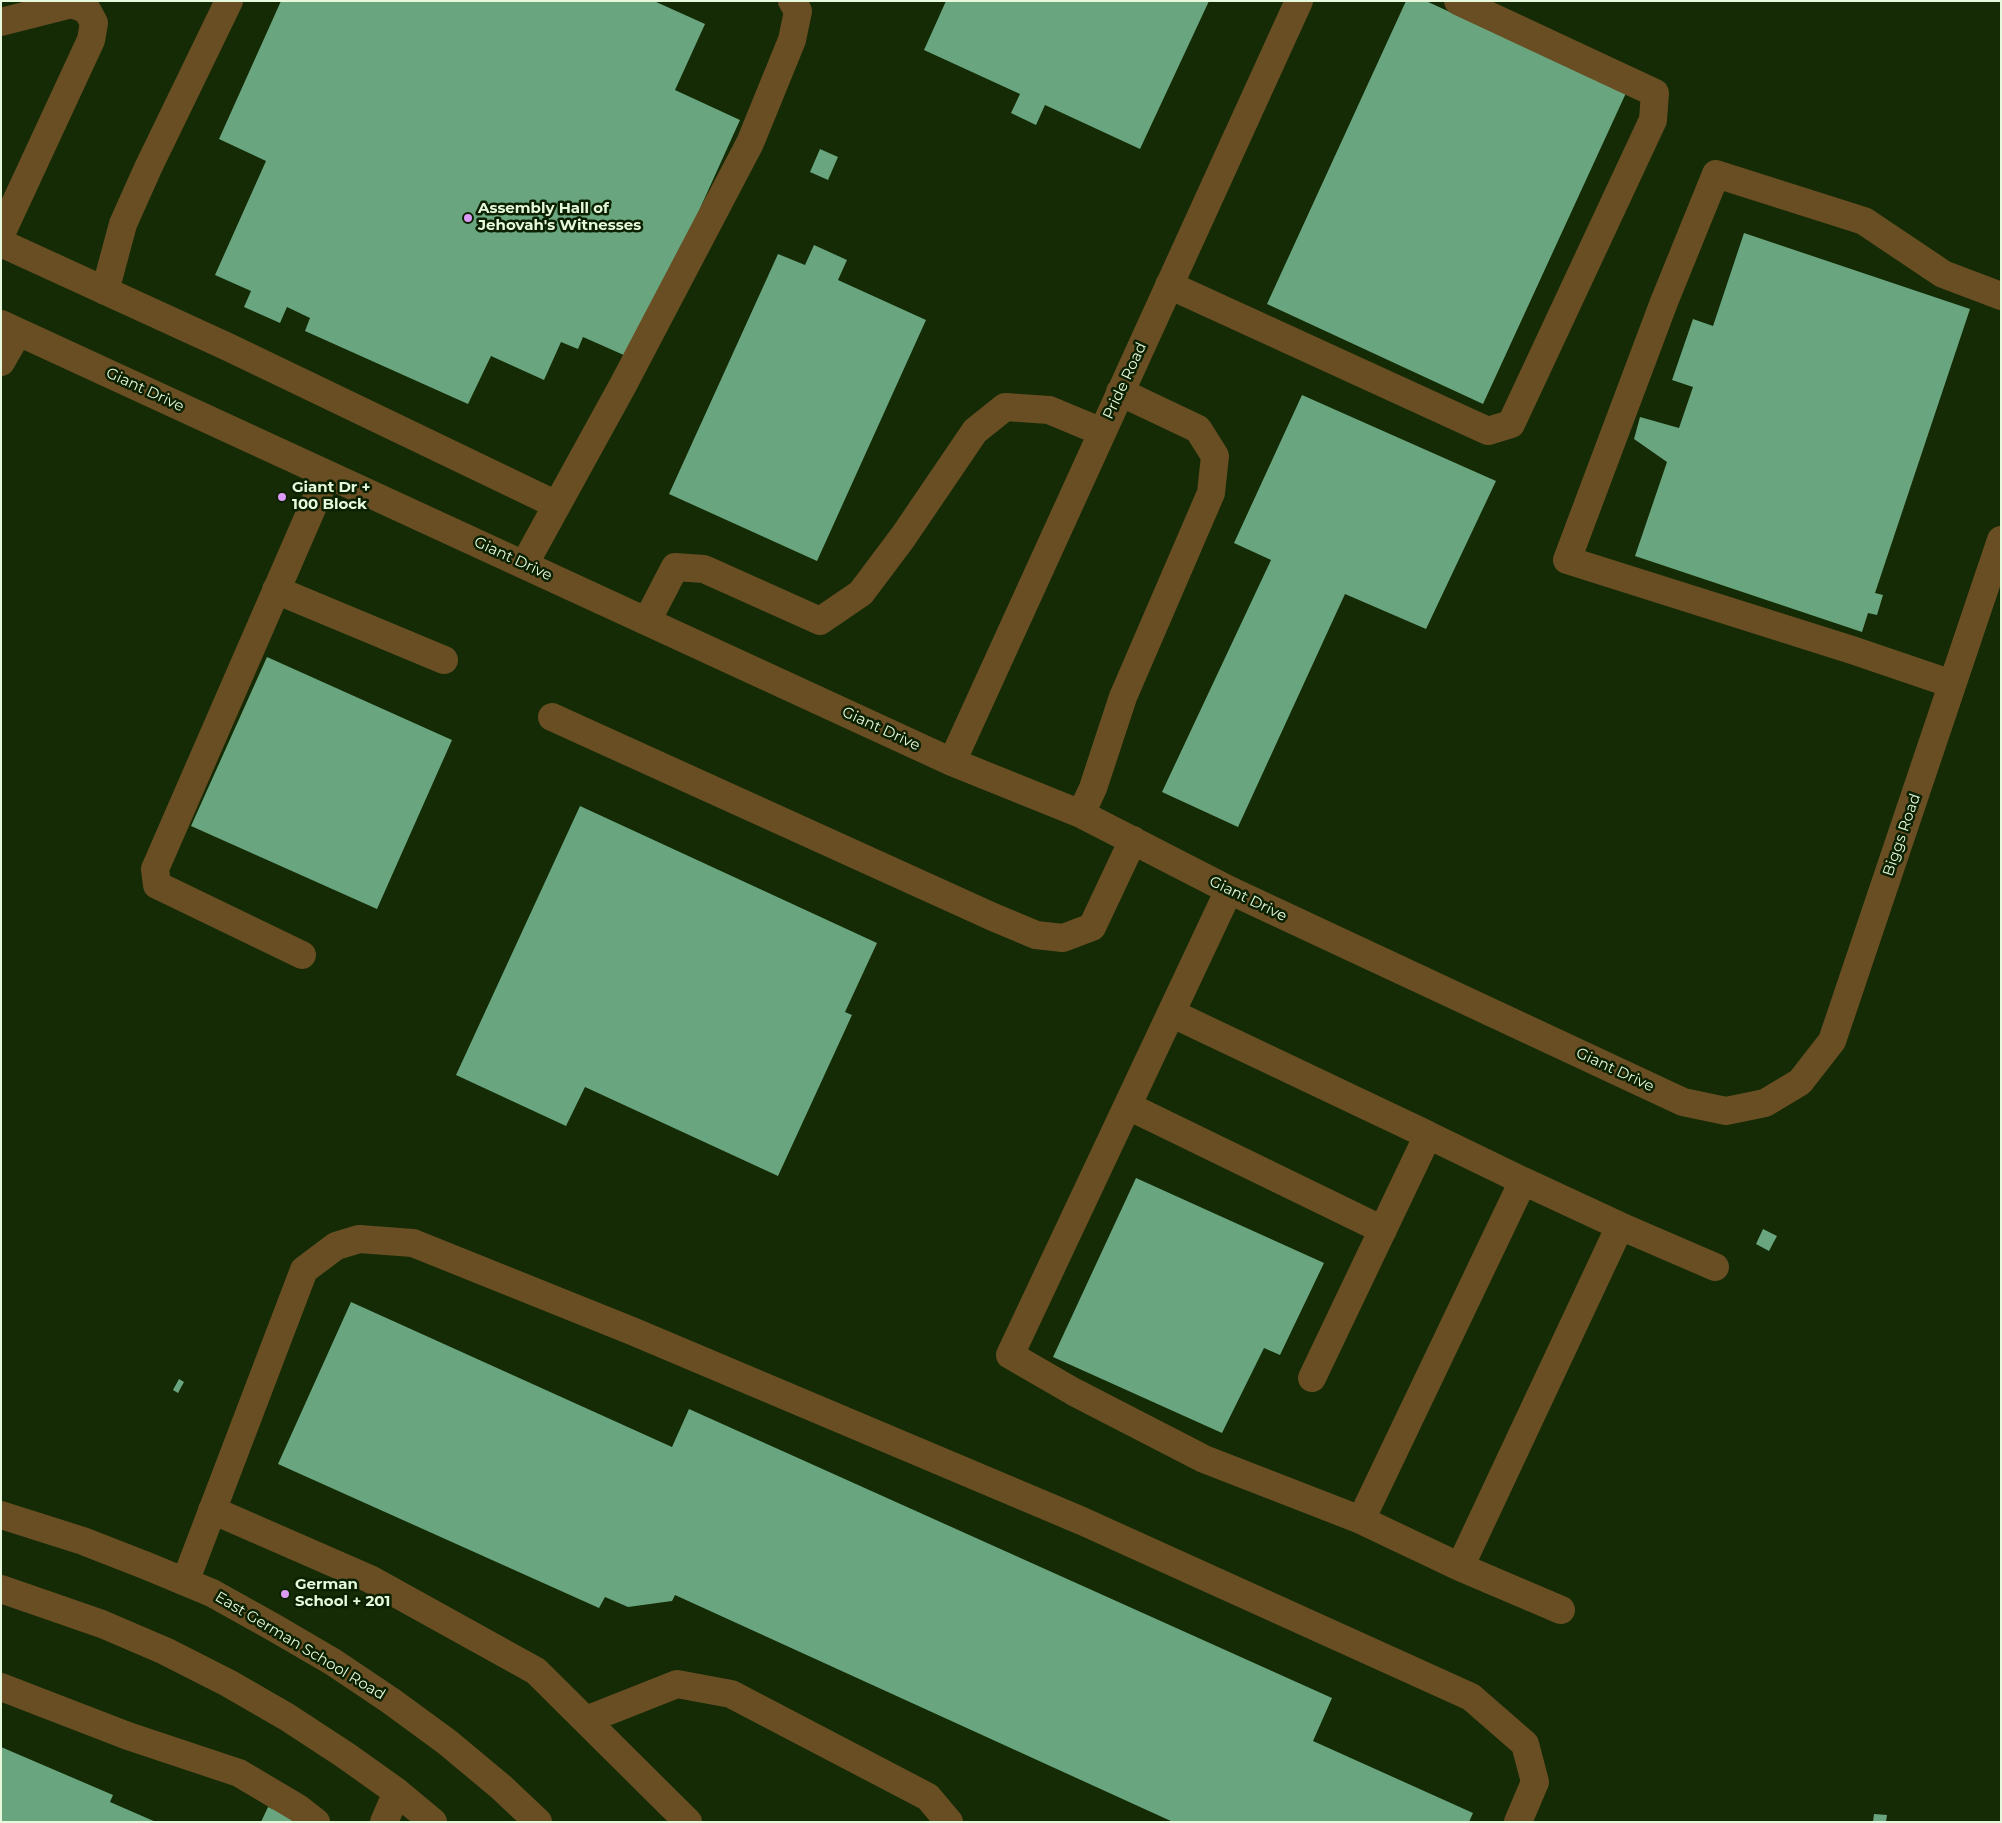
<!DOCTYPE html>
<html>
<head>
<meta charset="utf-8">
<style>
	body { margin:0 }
	#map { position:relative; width:2002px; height:1823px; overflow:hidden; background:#142b05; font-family:Montserrat,sans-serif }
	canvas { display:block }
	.frame { position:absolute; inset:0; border:2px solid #e6f9dd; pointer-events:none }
</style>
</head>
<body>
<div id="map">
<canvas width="2002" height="1823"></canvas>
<div class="frame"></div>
</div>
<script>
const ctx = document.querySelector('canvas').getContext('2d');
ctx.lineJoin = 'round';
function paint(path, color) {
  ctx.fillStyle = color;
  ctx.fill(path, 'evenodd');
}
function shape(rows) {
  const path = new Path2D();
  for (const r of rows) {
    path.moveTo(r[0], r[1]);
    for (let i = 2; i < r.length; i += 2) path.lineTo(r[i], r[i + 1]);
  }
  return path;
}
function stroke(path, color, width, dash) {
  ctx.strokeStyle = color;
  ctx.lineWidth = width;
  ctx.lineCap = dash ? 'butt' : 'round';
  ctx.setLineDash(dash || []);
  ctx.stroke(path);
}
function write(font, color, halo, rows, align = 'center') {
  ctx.font = font + ' Montserrat,sans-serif';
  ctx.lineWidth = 5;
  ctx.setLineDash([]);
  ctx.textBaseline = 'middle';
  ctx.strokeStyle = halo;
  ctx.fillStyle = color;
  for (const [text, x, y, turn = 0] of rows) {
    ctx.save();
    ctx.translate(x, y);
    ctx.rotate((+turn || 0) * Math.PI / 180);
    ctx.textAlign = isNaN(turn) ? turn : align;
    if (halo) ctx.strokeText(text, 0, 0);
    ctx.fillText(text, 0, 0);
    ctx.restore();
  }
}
const building = shape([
	[281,1,654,1,705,24,675,90,740,120,635,352,626,356,583,337,578,349,561,342,544,380,491,356,468,404,305,331,310,318,287,307,280,323,244,307,251,291,215,275,266,161,219,139],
	[946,1,1209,1,1140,149,1045,105,1036,125,1011,113,1020,94,924,50],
	[1406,1,1426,1,1626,93,1483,404,1267,304],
	[820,149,838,157,828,180,810,172],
	[1744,233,1970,309,1875,593,1883,595,1877,615,1868,613,1862,632,1635,556,1667,462,1634,439,1640,417,1679,428,1693,387,1672,380,1693,319,1713,326],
	[814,245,847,260,838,280,926,320,817,561,669,494,778,254,805,265],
	[1302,395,1496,481,1426,629,1345,594,1238,827,1162,792,1271,560,1234,543],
	[267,657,452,740,377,909,191,826],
	[580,806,877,943,845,1012,852,1015,778,1176,585,1087,566,1126,456,1075],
	[1136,1178,1324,1263,1280,1355,1264,1348,1222,1433,1053,1357],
	[1763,1229,1777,1236,1769,1251,1756,1244],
	[351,1302,672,1447,689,1409,1332,1698,1313,1741,1473,1813,1469,1822,1173,1822,675,1595,672,1601,628,1607,605,1597,599,1608,278,1464],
	[179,1379,184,1382,178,1393,173,1390],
	[1,1747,113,1795,110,1802,156,1822,1,1822],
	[268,1807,298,1820,298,1822,261,1822],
	[1874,1814,1887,1815,1886,1822,1873,1822]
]);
const minor = shape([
	[1,22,72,4,87,10,94,23,91,40,1,234],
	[1,243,228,347,557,505],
	[1169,285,1488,431,1511,424,1653,120,1655,93,1458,1],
	[105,291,123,224,148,168,229,1],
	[1,324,952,762,1081,814,1229,890,1683,1102,1726,1111,1765,1103,1800,1082,1832,1041,2001,540],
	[1,362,18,332],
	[524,565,623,385,750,143,792,40,798,11,792,1],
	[276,590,444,660],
	[647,621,675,567,704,569,820,621,861,593,903,537,975,431,1005,407,1049,410,1102,432],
	[1952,684,1852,650,1567,560,1664,302,1716,174,1864,221,1943,274,2001,296],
	[552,717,993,917,1036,935,1063,938,1092,927,1133,840],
	[952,762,1299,1],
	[1081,814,1093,788,1123,697,1211,493,1215,456,1198,429,1120,392],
	[1229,890,1010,1355,1074,1392,1204,1459,1361,1520,1460,1567,1620,1226,1523,1181],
	[302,955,157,885,155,869,327,474],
	[1171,1013,1428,1135,1312,1378],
	[1128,1106,1383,1230],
	[1620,1226,1715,1267],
	[212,1510,370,1579,536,1671,688,1822],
	[1,1515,83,1541,147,1566,212,1593,273,1627,333,1662,391,1701,447,1742,501,1787,538,1822],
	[1361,1520,1523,1181,1428,1135],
	[1460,1567,1561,1610],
	[185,1582,304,1270,336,1246,359,1239,413,1243,632,1331,1082,1521,1471,1697,1525,1744,1535,1782,1518,1822],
	[1,1589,102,1624,165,1651,228,1683,287,1717,345,1755,397,1792,433,1822],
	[1,1687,128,1736,239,1773,298,1808,316,1822],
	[586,1720,677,1684,731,1694,928,1797,949,1822],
	[384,1822,397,1792]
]);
const markers = [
	[468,218,5,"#da9af6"],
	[282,497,5,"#da9af6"],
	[285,1594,5,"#da9af6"]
];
const poiNames = [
	["Assembly Hall of",478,209],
	["Jehovah's Witnesses",478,226],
	["Giant Dr +",292,488],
	["100 Block",292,505],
	["German",295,1585],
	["School + 201",295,1602]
];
const streetNames = [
	["Pride Road",1125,381,-65],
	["Giant Drive",145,390,25],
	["Giant Drive",513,559,25],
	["Giant Drive",881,729,25],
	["Biggs Road",1902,835,-71],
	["Giant Drive",1248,899,26],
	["Giant Drive",1615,1070,25],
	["East German School Road",300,1646,31]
];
paint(building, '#69a57e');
stroke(minor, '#6a4e23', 28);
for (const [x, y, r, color] of markers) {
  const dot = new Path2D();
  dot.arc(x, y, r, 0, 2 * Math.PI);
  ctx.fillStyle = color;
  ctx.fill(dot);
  stroke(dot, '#0b2100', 2);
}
write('bold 15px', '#e6f9dd', '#0b2100', poiNames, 'left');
write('15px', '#e6f9dd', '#0b2100', streetNames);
</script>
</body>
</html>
